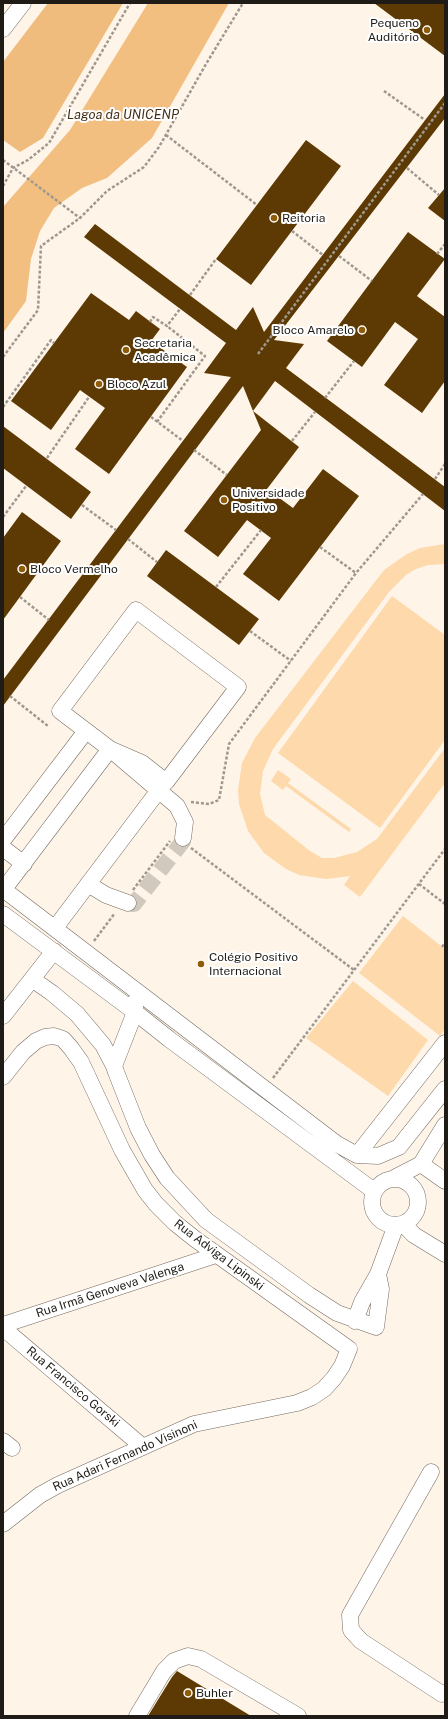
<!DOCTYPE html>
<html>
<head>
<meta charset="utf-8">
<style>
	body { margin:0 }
	#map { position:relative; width:448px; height:1719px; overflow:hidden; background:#fef4e8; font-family:"Public Sans",sans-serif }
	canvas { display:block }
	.frame { position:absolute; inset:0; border:4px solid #1f1c17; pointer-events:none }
</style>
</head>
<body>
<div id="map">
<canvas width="448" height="1719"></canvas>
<div class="frame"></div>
</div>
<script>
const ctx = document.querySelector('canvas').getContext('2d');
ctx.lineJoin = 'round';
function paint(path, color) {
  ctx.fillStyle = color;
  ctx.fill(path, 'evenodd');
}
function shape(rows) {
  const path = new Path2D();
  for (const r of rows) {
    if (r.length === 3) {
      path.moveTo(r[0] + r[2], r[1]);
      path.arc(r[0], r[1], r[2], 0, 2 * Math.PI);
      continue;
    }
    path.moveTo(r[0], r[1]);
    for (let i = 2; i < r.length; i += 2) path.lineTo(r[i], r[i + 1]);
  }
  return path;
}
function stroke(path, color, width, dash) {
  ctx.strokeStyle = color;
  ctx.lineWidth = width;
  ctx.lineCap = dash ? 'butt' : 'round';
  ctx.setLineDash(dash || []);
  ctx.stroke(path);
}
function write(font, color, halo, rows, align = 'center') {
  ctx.font = font + ' "Public Sans",sans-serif';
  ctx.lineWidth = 4;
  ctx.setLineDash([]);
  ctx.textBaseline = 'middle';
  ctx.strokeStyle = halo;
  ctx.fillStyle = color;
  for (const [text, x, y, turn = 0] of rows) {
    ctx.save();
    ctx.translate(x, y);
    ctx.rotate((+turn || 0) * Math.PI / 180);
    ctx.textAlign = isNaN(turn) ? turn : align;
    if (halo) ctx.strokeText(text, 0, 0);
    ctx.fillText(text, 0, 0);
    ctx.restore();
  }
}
const green = shape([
	[445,544,445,564,428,565,416,569,406,575,389,592,273,749,263,771,260,794,265,815,310,851,322,858,334,858,357,852,377,839,445,748,445,783,360,897,344,885,350,876,326,879,299,875,286,869,264,853,248,831,239,804,238,790,242,763,255,738,384,570,407,554,420,548],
	[392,596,445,635,445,740,380,828,278,753],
	[278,770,291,779,288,783,351,829,349,832,286,786,283,790,271,781],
	[403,916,445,949,445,1029,440,1036,359,973],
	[353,981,428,1040,388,1096,306,1038]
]);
const forest = shape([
	[48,3,123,3,43,138,20,152,3,140,3,62]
]);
const water = shape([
	[148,3,229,3,152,138,107,178,82,188,54,208,40,231,31,259,26,301,3,333,3,207,70,130]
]);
const building = shape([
	[374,3,445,3,445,56],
	[445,94,445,118,274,340,304,344,286,368,445,487,445,511,275,381,253,411,243,386,3,706,3,680,231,377,204,373,226,343,84,237,95,224,236,330,253,307,264,332],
	[306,140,341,166,251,285,216,259],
	[445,188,445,221,428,208],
	[408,232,445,259,417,296,445,317,445,381,422,413,384,385,418,339,395,322,362,367,327,341],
	[91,293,129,320,136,311,160,329,151,341,187,367,109,474,75,449,105,408,80,390,51,430,11,401],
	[253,411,299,447,267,489,293,508,323,469,359,496,279,601,243,574,271,538,247,520,218,557,184,531,261,430],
	[3,426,91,492,71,519,3,468],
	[22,512,61,541,3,620,3,538],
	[166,550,259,619,239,645,147,576],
	[177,1671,251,1716,148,1716,172,1677]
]);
const minorTunnel = shape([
	[128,903,134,904,183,841,183,838]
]);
const path = shape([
	[384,91,425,120],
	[166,135,257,205],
	[3,160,80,218],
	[407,168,439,195],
	[3,186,13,168,28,160,49,143,130,3],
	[292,231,323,255],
	[437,254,445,244],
	[339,256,372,281],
	[190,295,216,259],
	[150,322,153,317,167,326,180,309],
	[258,354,445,103],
	[3,357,38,310,41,246,80,218,107,191,144,167,159,147,206,64,243,3],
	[325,398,354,361],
	[3,407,51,340,54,343],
	[151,417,183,441],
	[157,422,205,356,167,326],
	[292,441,315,412],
	[194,450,227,475],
	[47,458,89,397],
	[435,479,445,464],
	[82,505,116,530],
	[3,517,26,486],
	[128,539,157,562],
	[320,547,356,573],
	[216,587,261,530],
	[20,597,49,620],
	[250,631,291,661],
	[10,696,48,726],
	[191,802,209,804,219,800,229,744,356,573,423,494],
	[191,848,354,970],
	[419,884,445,904],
	[133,890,170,841],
	[94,941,115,913],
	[442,947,445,943],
	[273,1078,445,849]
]);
const minor = shape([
	[3,29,23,3],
	[110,749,142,763,166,782,238,687,136,610,60,711,110,749,177,806,185,822,183,838],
	[3,840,86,731],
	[3,848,24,864],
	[88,884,106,895,128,903],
	[3,889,337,1144,357,1155,378,1156,399,1147,445,1089],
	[4,889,110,749],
	[3,914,135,1012,114,1066,116,1072,138,1128,152,1155,167,1178,206,1220,309,1295,337,1313,376,1327,381,1289,378,1274],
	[55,928,159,790],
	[32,979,52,993,77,1014,103,1045,114,1066],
	[135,1002,135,1012,169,1039,374,1191],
	[3,1016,54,951],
	[3,1077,23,1052,36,1041,45,1037,54,1036,63,1039,71,1048,81,1062,122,1150,145,1190,156,1204,175,1223,195,1239,349,1349,342,1366,334,1378,324,1389,312,1397,297,1403,194,1424,58,1485,40,1495,3,1524],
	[357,1155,445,1043],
	[421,1164,445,1181],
	[395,1202,23],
	[392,1179,421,1164,445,1125],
	[403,1224,414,1235,445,1254],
	[355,1321,362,1302,378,1274,396,1225],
	[3,1325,216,1255],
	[3,1328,143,1447],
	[3,1441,12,1448],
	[431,1472,350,1615,351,1630,361,1641,442,1694,445,1693],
	[137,1716,164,1671,174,1661,188,1656,201,1659,298,1716]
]);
const markers = [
	[427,30,4,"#8f5d0a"],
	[274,218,4,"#8f5d0a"],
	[362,330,4,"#8f5d0a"],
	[126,350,4,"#8f5d0a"],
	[99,384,4,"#8f5d0a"],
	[224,500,4,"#8f5d0a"],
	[22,569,4,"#8f5d0a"],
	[201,964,4,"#8f5d0a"],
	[188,1693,4,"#8f5d0a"]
];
const poiNames = [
	["Pequeno",419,23,"right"],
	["Auditório",419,37,"right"],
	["Reitoria",282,218],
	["Bloco Amarelo",354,330,"right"],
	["Secretaria",134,343],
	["Acadêmica",134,357],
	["Bloco Azul",107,384],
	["Universidade",232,493],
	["Positivo",232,507],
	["Bloco Vermelho",30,569],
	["Colégio Positivo",209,957],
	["Internacional",209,971],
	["Buhler",196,1693]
];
const streetNames = [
	["Rua Adviga Lipinski",219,1255,37],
	["Rua Irmã Genoveva Valenga",110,1290,-18],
	["Rua Francisco Gorski",73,1387,40],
	["Rua Adari Fernando Visinoni",125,1456,-24]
];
const waterNames = [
	["Lagoa da UNICENP",123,115]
];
paint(green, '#fed9ac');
paint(forest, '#f0bc7d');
paint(water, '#f2bf80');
paint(building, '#5d3a04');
stroke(minorTunnel, '#d1c9be', 16, [16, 8]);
stroke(minor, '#736a60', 17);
stroke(path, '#9f988f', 2.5, [3, 2]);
stroke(minor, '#fff', 16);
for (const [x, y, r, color] of markers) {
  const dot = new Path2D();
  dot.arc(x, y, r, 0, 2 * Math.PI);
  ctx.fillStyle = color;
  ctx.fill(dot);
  stroke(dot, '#fff', 1.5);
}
write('12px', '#1f1c17', '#fff', poiNames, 'left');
write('12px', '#1f1c17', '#fff', streetNames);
write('italic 13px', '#432e12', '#fff', waterNames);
</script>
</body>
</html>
